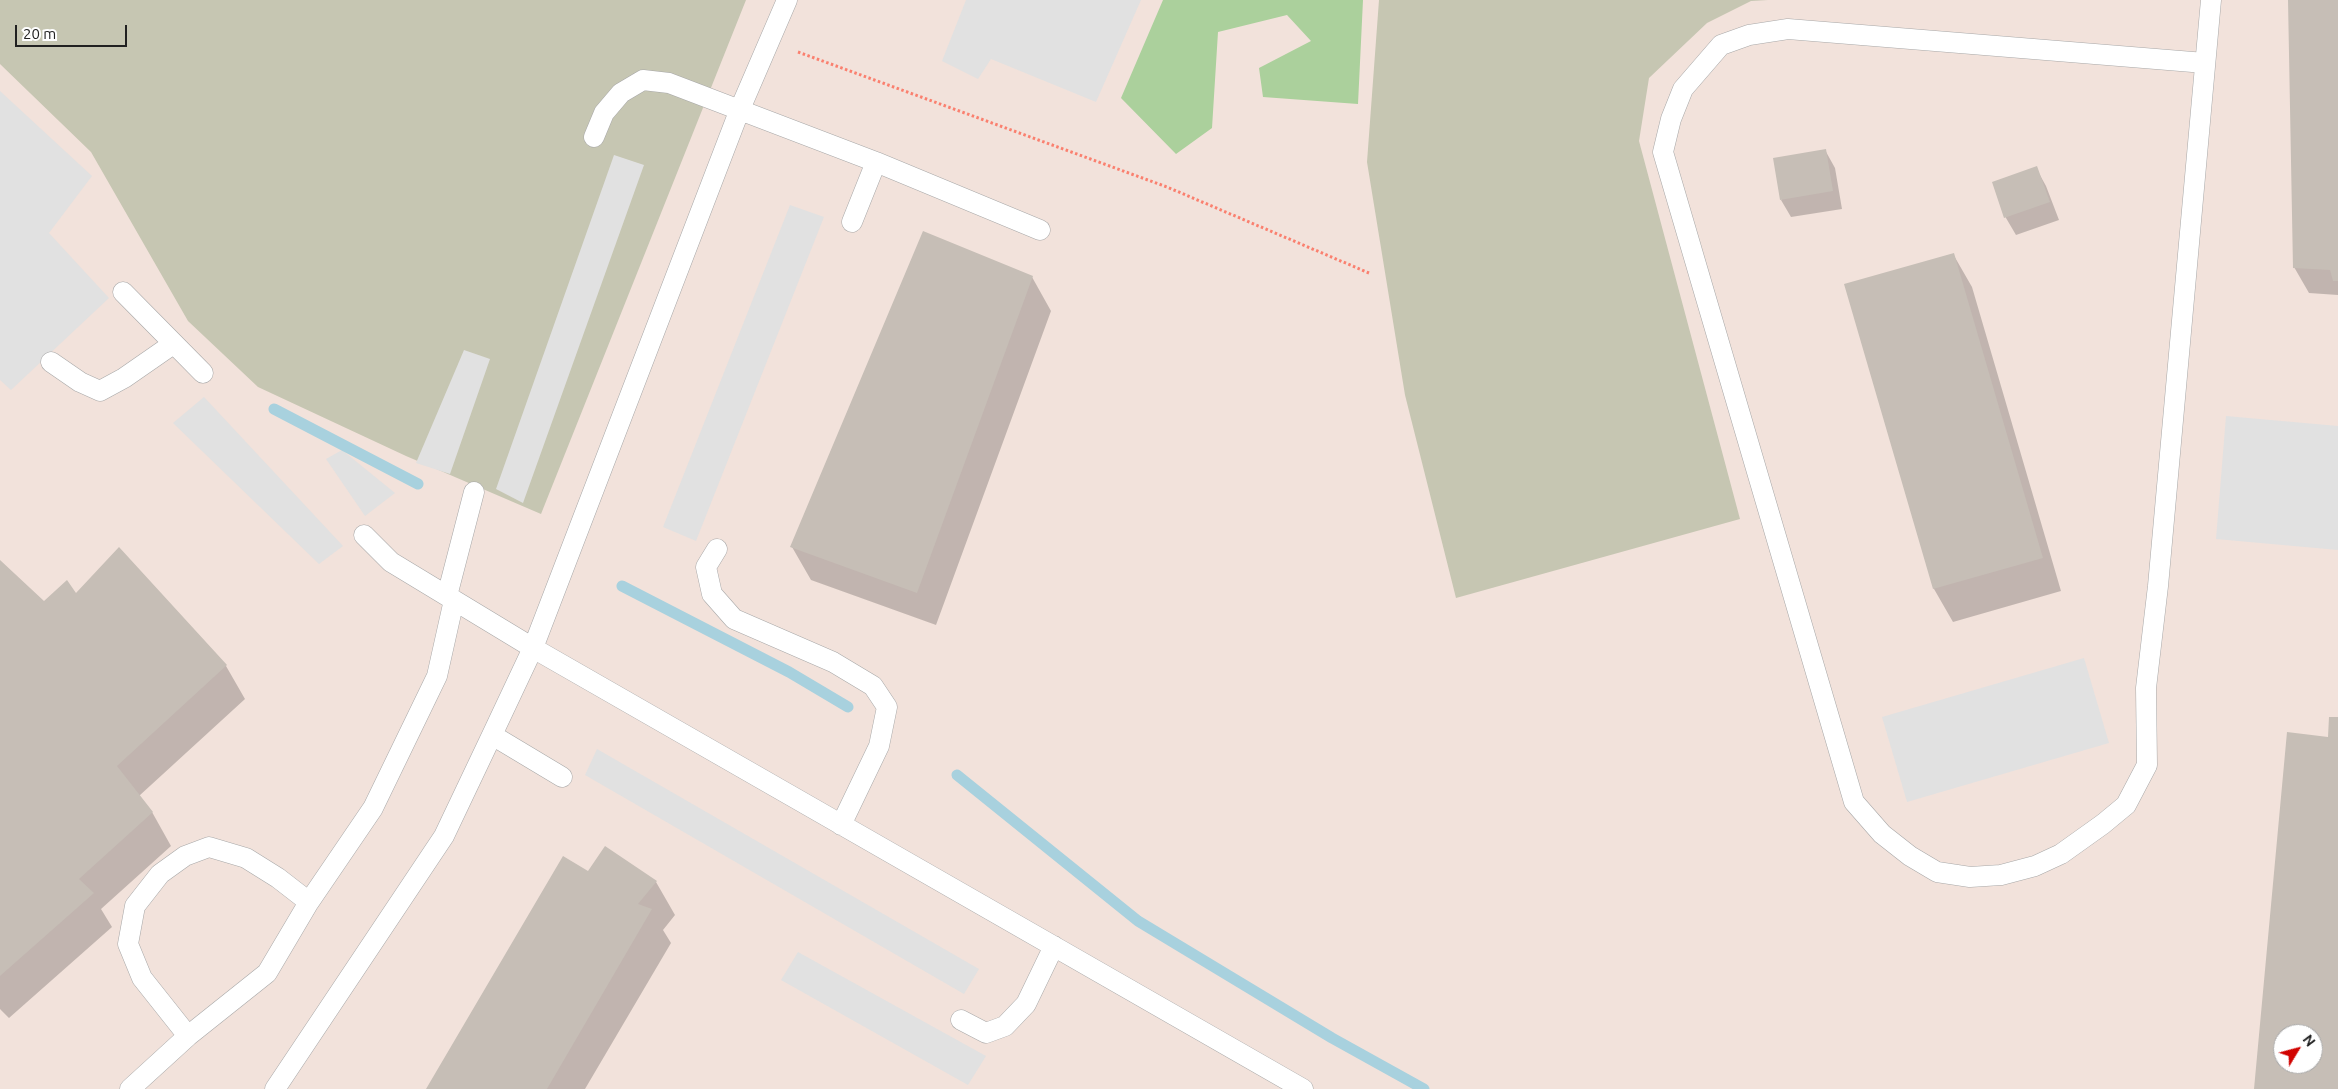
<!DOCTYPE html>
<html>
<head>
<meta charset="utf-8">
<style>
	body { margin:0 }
	#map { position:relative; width:2338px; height:1089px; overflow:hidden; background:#f1eee7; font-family:Ubuntu,sans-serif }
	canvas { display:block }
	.north { position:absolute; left:2273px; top:1024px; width:50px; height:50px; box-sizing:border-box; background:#fff; border:1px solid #a6a6a6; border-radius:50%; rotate:53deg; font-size:14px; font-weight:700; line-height:20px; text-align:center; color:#212121 }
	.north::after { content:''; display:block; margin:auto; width:18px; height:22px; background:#d10300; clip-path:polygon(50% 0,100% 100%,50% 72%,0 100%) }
	.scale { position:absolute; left:15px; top:25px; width:112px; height:22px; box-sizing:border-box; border:2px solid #212121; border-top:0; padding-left:6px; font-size:15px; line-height:18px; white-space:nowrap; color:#212121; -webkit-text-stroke:4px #fff; paint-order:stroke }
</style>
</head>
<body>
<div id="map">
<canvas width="2338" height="1089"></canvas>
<div class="north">N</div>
<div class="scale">20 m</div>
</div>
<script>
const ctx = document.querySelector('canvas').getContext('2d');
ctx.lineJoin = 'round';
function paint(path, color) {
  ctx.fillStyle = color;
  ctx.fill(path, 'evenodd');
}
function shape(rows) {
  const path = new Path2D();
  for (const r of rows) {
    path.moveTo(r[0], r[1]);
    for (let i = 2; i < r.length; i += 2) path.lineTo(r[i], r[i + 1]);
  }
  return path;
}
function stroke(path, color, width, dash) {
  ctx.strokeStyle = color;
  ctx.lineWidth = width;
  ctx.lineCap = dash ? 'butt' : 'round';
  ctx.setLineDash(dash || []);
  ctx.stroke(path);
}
const military = shape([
	[0,0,2338,0,2338,1089,0,1089],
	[2283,1034,2313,1034,2313,1064,2283,1064]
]);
const construction = shape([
	[0,0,746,0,541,514,406,456,258,387,188,321,91,152,0,64],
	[1379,0,1768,0,1751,1,1707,23,1649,78,1639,141,1740,519,1456,598,1405,395,1367,162]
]);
const forest = shape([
	[1163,0,1363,0,1358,104,1263,97,1259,68,1311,41,1287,15,1218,32,1212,128,1176,154,1121,98]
]);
const parking = shape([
	[966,0,1141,0,1096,102,991,59,978,79,942,61],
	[0,91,92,176,49,233,109,298,11,390,0,380],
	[614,155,644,165,523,503,496,489],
	[790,205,824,217,696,541,663,527],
	[464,350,490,359,450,474,416,463],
	[204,397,343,546,319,564,173,423],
	[2226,416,2338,426,2338,550,2216,539],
	[342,450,395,493,365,516,326,459],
	[2084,658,2109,743,1907,802,1882,717],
	[597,749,979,969,964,994,585,775],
	[798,952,986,1056,968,1085,781,980]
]);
const shadow = shape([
	[2289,0,2338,0,2338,295,2309,293,2294,267],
	[1825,150,1835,168,1842,209,1791,217,1781,200],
	[2036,168,2046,186,2059,220,2016,235,2006,218,1994,183],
	[1953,254,1972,287,2061,591,1953,622,1934,589,1846,285],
	[1032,277,1051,311,936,625,811,580,792,547],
	[0,562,44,602,76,595,226,666,245,699,139,796,152,812,171,846,101,909,112,927,9,1018,0,1009],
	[588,873,656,882,675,915,663,930,671,943,585,1089,427,1089]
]);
const stream = shape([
	[274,409,418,484],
	[622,586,789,672,848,707],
	[957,775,1138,921,1332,1038,1424,1089]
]);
const building = shape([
	[2288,0,2338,0,2338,281,2333,281,2330,270,2293,268],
	[1826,149,1833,191,1780,200,1773,158],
	[2037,166,2050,202,2004,218,1992,182],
	[923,231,1033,276,917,593,790,547],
	[1954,253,2043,558,1933,589,1844,284],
	[119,547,227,665,117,766,153,812,79,879,94,893,0,976,0,560,44,601,67,580,76,593],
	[2329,717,2338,717,2338,1089,2254,1089,2287,732,2328,737],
	[2283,1034,2313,1034,2313,1064,2283,1064],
	[605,846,657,881,638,904,652,909,547,1089,426,1089,563,856,588,871]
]);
const path = shape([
	[798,52,1167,187,1369,273]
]);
const service = shape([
	[2205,63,1788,29,1749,35,1721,45,1683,89,1671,119,1663,152,1854,802,1882,834,1910,856,1937,872,1970,877,2001,875,2035,866,2061,854,2103,824,2126,805,2147,765,2146,688,2158,586,2211,0],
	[594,137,604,113,621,93,643,80,669,83,876,162,1040,230],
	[852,222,876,162],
	[123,292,203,373],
	[51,362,80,382,100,391,124,378,173,344],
	[364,535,391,562,533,648,1303,1089],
	[717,549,706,567,712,594,734,619,833,662,873,686,887,707,879,746,841,825],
	[447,596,474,492],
	[492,735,562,777],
	[961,1020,986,1033,1005,1026,1026,1004,1054,946],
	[188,1036,142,978,128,944,135,906,160,874,185,856,209,847,246,858,278,878,309,902],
	[130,1089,188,1036,267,973,309,902,373,808,437,676,454,600],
	[275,1089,444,836,492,735,533,648,740,109,787,0]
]);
paint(military, '#f2e2db');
paint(construction, '#c6c6b2');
paint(forest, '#abd09c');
paint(parking, '#e1e1e1');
paint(shadow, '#0003');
stroke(stream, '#a8d1de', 11);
paint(building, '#c6beb6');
stroke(service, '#a8a8a8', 21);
stroke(path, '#fa806f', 3, [2.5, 2.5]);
stroke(service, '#fff', 20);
</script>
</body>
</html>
